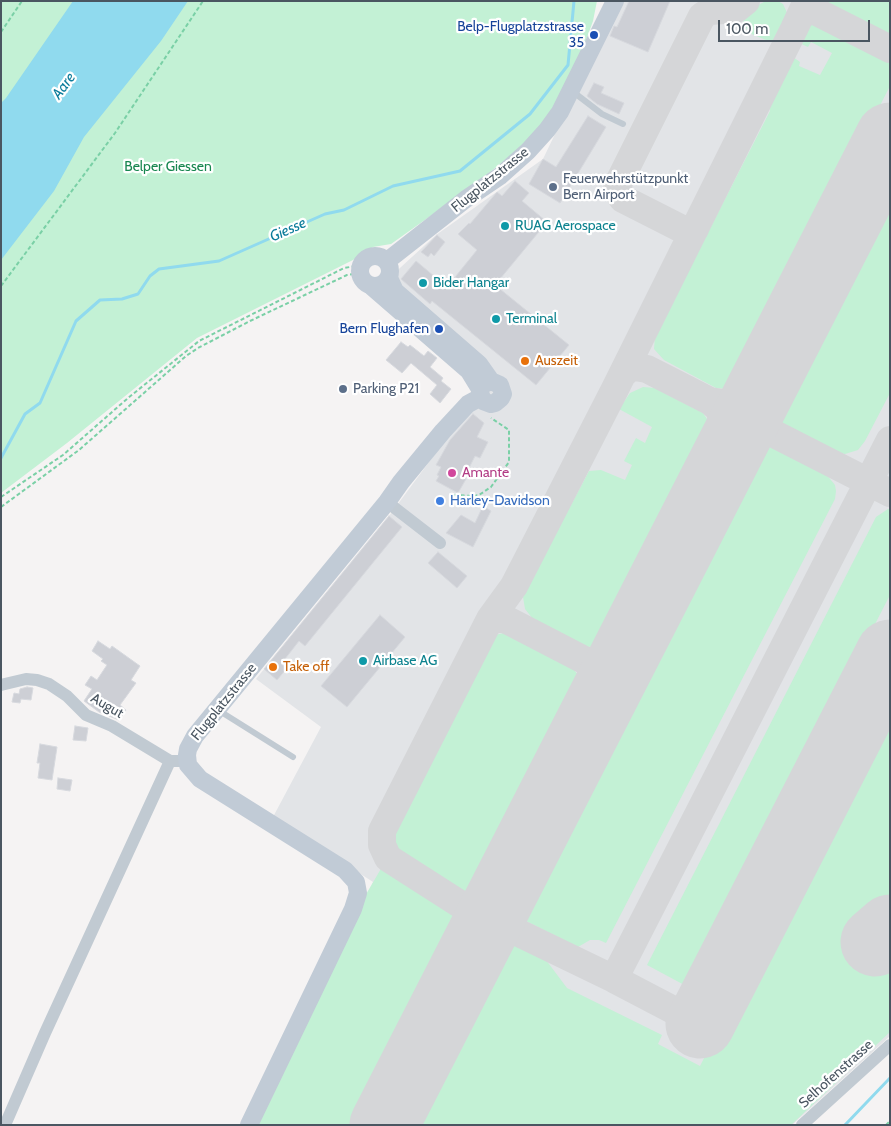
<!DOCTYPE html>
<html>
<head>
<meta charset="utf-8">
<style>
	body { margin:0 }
	#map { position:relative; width:891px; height:1126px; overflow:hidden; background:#f5f3f3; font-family:Cabin,sans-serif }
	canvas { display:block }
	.frame { position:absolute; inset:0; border:2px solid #4a5661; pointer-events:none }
	.scale { position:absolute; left:718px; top:20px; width:152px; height:22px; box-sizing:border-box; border:2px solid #4a5661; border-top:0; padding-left:6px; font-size:15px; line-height:18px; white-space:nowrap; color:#4a5661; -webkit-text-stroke:4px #fff; paint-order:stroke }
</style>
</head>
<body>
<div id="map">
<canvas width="891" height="1126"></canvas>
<div class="frame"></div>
<div class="scale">100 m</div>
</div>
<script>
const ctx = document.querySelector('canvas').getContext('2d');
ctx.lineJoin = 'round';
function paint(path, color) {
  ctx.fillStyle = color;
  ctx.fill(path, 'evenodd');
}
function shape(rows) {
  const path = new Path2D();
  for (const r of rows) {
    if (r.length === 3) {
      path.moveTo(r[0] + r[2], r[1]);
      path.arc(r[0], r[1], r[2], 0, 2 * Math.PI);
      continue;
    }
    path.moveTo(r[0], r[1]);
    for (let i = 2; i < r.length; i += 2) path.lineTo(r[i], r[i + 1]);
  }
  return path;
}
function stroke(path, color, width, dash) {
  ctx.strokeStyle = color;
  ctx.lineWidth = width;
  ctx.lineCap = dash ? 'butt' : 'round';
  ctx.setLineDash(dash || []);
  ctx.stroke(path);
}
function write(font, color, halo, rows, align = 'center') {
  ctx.font = font + ' Cabin,sans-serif';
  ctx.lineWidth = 4.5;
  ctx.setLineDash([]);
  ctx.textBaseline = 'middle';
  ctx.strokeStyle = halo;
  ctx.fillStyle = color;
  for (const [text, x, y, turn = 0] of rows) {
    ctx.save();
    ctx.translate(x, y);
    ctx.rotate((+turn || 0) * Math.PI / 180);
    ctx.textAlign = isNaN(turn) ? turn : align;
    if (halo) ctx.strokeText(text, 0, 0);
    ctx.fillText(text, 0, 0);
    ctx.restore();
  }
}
const airport = shape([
	[619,1,890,1,890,1036,792,1125,255,1125,373,882,273,817,321,727,256,679,389,516,472,404,491,381,389,278,436,235,543,159]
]);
const green = shape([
	[1,1,597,1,593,21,573,76,552,114,520,148,474,185,391,244,373,247,353,260,197,338,67,443,1,493],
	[766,1,778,1,783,4,789,17,787,30,775,42,771,42,749,33,743,22,752,8],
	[823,1,890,1,890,40,831,10],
	[812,23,822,23,887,55,890,58,890,86,738,381,735,384,726,389,716,388,664,360,654,349,655,336,770,111,768,100,789,58,793,57,800,62,799,66,820,75,832,53,811,42,808,47,797,42,806,25],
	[890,189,890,393,865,441,858,450,845,454,840,453,783,424,774,417],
	[643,387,655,388,703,413,709,422,711,432,708,442,610,634,602,644,598,646,587,647,533,619,525,609,523,597,567,508,571,505,589,471,601,470,625,480,632,465,624,461,636,438,645,443,652,427,619,409,630,393],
	[761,441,826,474,835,485,836,491,835,499,606,943,599,940,590,940,578,947,518,917],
	[888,509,890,509,890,595,688,987,647,965,876,517],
	[504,633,571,666,578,675,580,691,486,875,481,883,475,889,463,892,451,889,399,856,390,846,389,833,415,778,487,640,490,636],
	[890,695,890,902,849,940,879,976,890,967,890,1032,791,1125,412,1125,509,934,546,960,567,988,662,1035,658,1044,700,1066],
	[382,867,456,913,459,920,457,933,358,1125,253,1125,365,896]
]);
const water = shape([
	[73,1,188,1,161,41,84,137,54,191,1,260,1,103,6,98]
]);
const stream = shape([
	[1,458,25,414,40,403,76,321,100,300,122,299,138,294,150,276,159,269,219,261,325,214,344,210,393,186,460,171,530,114,568,65,574,1],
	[845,1125,890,1078]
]);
const taxiway = shape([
	[800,17,807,10,813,10,890,49],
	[695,229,686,231,623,199,618,192,617,186,702,16,710,11,736,9,746,1],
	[622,375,628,369,635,367,647,369,890,493],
	[710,401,722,403,742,400,755,392,767,377],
	[710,401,718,408,728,427,729,438,726,458],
	[487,625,491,621,494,619,505,619,586,661,595,667,601,677,603,687,600,703],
	[586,661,593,664,609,662,620,656,631,643],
	[463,906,614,979,700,1024],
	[463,906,475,908,489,905,497,899,505,885],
	[467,963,478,935,477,925,473,915,463,906,388,858,382,845,382,831,490,619,514,586,615,389,794,29,807,1],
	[614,979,890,440]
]);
const runway = shape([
	[875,942,890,929],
	[700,1024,890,654],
	[384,1125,890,137]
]);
const building = shape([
	[629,1,670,1,648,52,610,36,614,26,617,27,629,1],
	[594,83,604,87,601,93,624,103,619,114,597,104,587,96,594,83],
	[588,116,606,127,560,203,529,184,543,159,556,167,588,116],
	[515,181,529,193,522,201,547,222,495,285,569,345,536,385,432,301,430,304,401,279,416,261,447,287,477,250,458,234,469,223,470,224,497,192,502,196,515,181],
	[437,235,445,242,434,256,431,253,428,257,421,252,437,235],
	[401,342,408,347,410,345,424,356,428,351,437,358,430,367,443,378,441,381,451,389,440,403,430,394,437,385,411,363,402,373,386,360,401,342],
	[473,414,484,423,477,437,488,442,480,458,475,456,464,478,466,479,458,493,436,481,439,476,437,475,441,467,436,465,450,440,473,414],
	[483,506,491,511,473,547,446,533,461,515,475,523,483,506],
	[389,516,402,527,305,646,299,641,281,664,287,668,277,680,264,669,389,516],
	[438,552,467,576,457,588,428,563,438,552],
	[380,615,405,637,347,707,321,686,380,615],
	[98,641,110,649,112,646,140,666,131,680,136,683,120,705,126,710,119,720,99,712,84,701,92,689,85,685,91,676,97,680,107,665,101,661,103,659,92,651,98,641],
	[27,687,33,688,31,700,21,699,20,703,12,702,14,693,19,694,20,689,27,687],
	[75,726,88,728,86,741,73,740,75,726],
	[40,744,57,747,52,780,38,778,40,763,37,763,40,744],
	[58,778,72,780,70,791,57,789,58,778]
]);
const path = shape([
	[1,32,22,1],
	[1,286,115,133,203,1],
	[454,495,474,496,479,495,491,487,509,462,509,430,491,418],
	[1,497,63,455,128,398,199,341,344,268,362,265],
	[1,507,79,450,186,356,198,348,250,321,347,275,361,273],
	[886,1125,890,1121]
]);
const lane = shape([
	[572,91,602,114,623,124],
	[218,710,293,757]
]);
const street = shape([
	[387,502,440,543],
	[1,685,26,679,37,680,49,684,67,696,86,715,112,726,170,761],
	[5,1125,45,1033,170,761,187,761],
	[802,1125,890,1045]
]);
const secondary = shape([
	[375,271,15],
	[387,261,466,199,500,176,528,151,547,130,560,112,615,1],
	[389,278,395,291,479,364,491,381],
	[371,286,469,371,480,389,480,393,483,401,491,404,495,403,501,398,503,394,500,385,491,381,482,385,480,389],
	[249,1125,353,909,358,893,356,882,345,870,200,779,188,765,187,755,188,749,195,736,387,502,401,482,443,431,468,404,481,397]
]);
const markers = [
	[594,35,5,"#1a4fb4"],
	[553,187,5,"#5c6f8a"],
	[505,226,5,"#0f9aa8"],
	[423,283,5,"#0f9aa8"],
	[496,319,5,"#0f9aa8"],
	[439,329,5,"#1a4fb4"],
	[525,361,5,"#e8710a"],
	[343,389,5,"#5c6f8a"],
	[452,473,5,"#d1479c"],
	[440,501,5,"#3f7fe0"],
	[363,661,5,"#0f9aa8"],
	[273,667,5,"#e8710a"]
];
const transitNames = [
	["Belp-Flugplatzstrasse",584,27],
	["35",584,43],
	["Bern Flughafen",429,329]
];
const parkNames = [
	["Belper Giessen",168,167]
];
const serviceNames = [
	["Feuerwehrstützpunkt",563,179],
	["Bern Airport",563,195],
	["Parking P21",353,389]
];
const streetNames = [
	["Flugplatzstrasse",490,180,-39],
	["Flugplatzstrasse",224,702,-51],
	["Augut",107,706,30],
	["Selhofenstrasse",836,1074,-42]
];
const cultureNames = [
	["RUAG Aerospace",515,226],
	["Bider Hangar",433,283],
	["Terminal",506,319],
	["Airbase AG",373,661]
];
const foodNames = [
	["Auszeit",535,361],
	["Take off",283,667]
];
const hotelNames = [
	["Amante",462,473]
];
const shopNames = [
	["Harley-Davidson",450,501]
];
const waterNames = [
	["Aare",64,86,-54],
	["Giesse",288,230,-24]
];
paint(airport, '#e2e4e7');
paint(green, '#c3f1d5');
paint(water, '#90daee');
stroke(stream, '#90daee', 3);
stroke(taxiway, '#d5d6d8', 28);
stroke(runway, '#d5d6d8', 69);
paint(building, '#cdcfd5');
stroke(building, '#d7d9de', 1);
stroke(path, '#7ad0a6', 2, [4, 2.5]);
stroke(lane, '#c1cad2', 6);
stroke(street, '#c1cad2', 12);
stroke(secondary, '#c1cbd6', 18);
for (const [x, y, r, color] of markers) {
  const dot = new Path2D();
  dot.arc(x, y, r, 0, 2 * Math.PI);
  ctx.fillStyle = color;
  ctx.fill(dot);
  stroke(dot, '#fff', 2);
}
write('14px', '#164399', '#fff', transitNames, 'right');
write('14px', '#17864f', '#fff', parkNames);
write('14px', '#4e5e75', '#fff', serviceNames, 'left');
write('14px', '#4a5661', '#fff', streetNames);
write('14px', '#0d838f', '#fff', cultureNames, 'left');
write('14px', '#c56008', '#fff', foodNames, 'left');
write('14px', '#b23c85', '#fff', hotelNames, 'left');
write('14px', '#366cbe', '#fff', shopNames, 'left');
write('italic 15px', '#0c7c9b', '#fff', waterNames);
</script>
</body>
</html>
